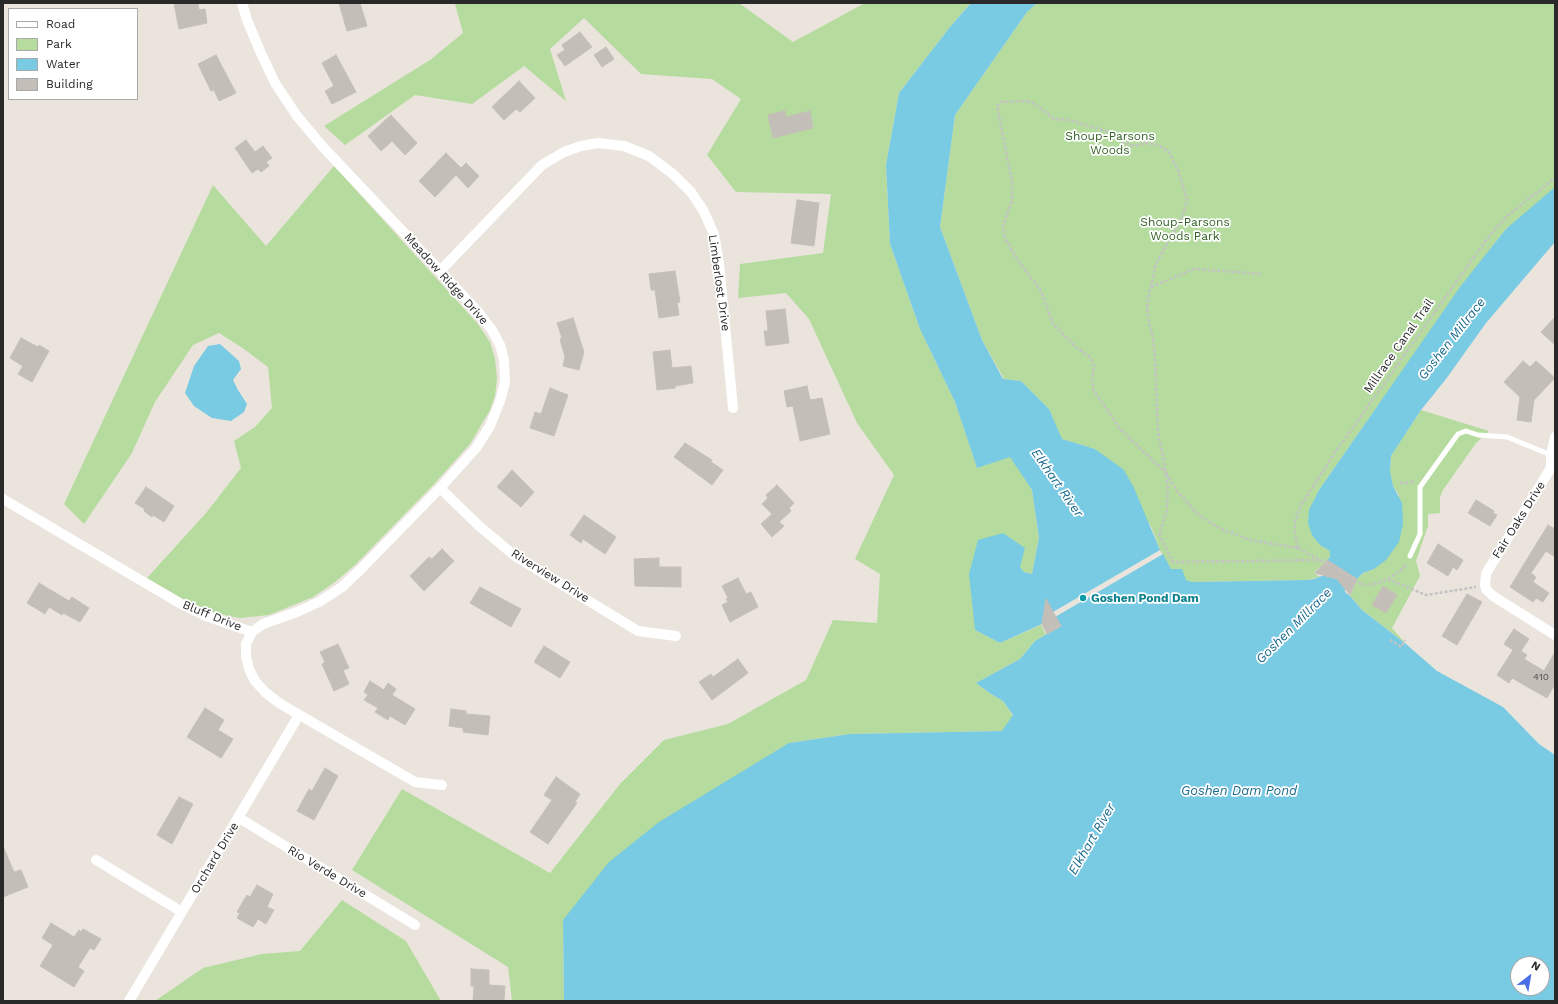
<!DOCTYPE html>
<html>
<head>
<meta charset="utf-8">
<style>
	body { margin:0 }
	#map { position:relative; width:1558px; height:1004px; overflow:hidden; background:#eae4dd; font-family:"Work Sans",sans-serif }
	canvas { display:block }
	.frame { position:absolute; inset:0; border:4px solid #292929; pointer-events:none }
	.legend { position:absolute; left:8px; top:8px; width:130px; height:92px; box-sizing:border-box; background:#fff; border:1px solid #a9a9a9; margin:0; padding:5px 7px; list-style:none; font-size:12px; color:#292929 }
	.legend li { display:flex; align-items:center; gap:8px; height:20px }
	.legend b { width:20px; border:1px solid #a9a9a9 }
	.north { position:absolute; left:1510px; top:956px; width:40px; height:40px; box-sizing:border-box; background:#fff; border:1px solid #a9a9a9; border-radius:50%; rotate:31deg; font-size:11px; font-weight:700; line-height:16px; text-align:center; color:#292929 }
	.north::after { content:''; display:block; margin:auto; width:14px; height:18px; background:#4c6fe8; clip-path:polygon(50% 0,100% 100%,50% 72%,0 100%) }
</style>
</head>
<body>
<div id="map">
<canvas width="1558" height="1004"></canvas>
<div class="frame"></div>
<ul class="legend">
<li><b style="height:5px;background:#fff"></b>Road</li>
<li><b style="height:11px;background:#b5dc9e"></b>Park</li>
<li><b style="height:11px;background:#79cae3"></b>Water</li>
<li><b style="height:11px;background:#c3beb8"></b>Building</li>
</ul>
<div class="north">N</div>
</div>
<script>
const ctx = document.querySelector('canvas').getContext('2d');
ctx.lineJoin = 'round';
function paint(path, color) {
  ctx.fillStyle = color;
  ctx.fill(path, 'evenodd');
}
function shape(rows) {
  const path = new Path2D();
  for (const r of rows) {
    path.moveTo(r[0], r[1]);
    for (let i = 2; i < r.length; i += 2) path.lineTo(r[i], r[i + 1]);
  }
  return path;
}
function stroke(path, color, width, dash) {
  ctx.strokeStyle = color;
  ctx.lineWidth = width;
  ctx.lineCap = dash ? 'butt' : 'round';
  ctx.setLineDash(dash || []);
  ctx.stroke(path);
}
function write(font, color, halo, rows, align = 'center') {
  ctx.font = font + ' "Work Sans",sans-serif';
  ctx.lineWidth = 3.5;
  ctx.setLineDash([]);
  ctx.textBaseline = 'middle';
  ctx.strokeStyle = halo;
  ctx.fillStyle = color;
  for (const [text, x, y, turn = 0] of rows) {
    ctx.save();
    ctx.translate(x, y);
    ctx.rotate((+turn || 0) * Math.PI / 180);
    ctx.textAlign = isNaN(turn) ? turn : align;
    if (halo) ctx.strokeText(text, 0, 0);
    ctx.fillText(text, 0, 0);
    ctx.restore();
  }
}
const green = shape([
	[453,3,739,3,793,42,865,3,971,3,950,27,899,93,886,165,890,244,920,329,955,402,977,468,1010,456,1032,490,1039,538,1032,574,1024,572,1020,567,975,625,975,630,1000,643,1041,625,1046,635,1035,641,1020,659,976,683,991,694,1003,701,1013,716,1002,731,850,734,790,743,563,920,564,1001,512,1001,508,967,352,870,402,789,550,873,620,784,664,740,728,724,806,680,833,620,877,623,880,574,855,559,894,475,857,423,809,319,786,293,738,298,740,264,823,253,831,194,736,192,707,155,741,99,712,79,641,74,584,18,550,49,566,101,524,66,472,104,415,95,345,145,324,126,430,60,463,33,455,4],
	[1037,3,1555,3,1555,210,1506,229,1494,244,1372,414,1319,490,1310,510,1320,545,1330,551,1330,557,1314,573,1320,577,1307,580,1192,582,1186,580,1171,569,1160,550,1151,526,1095,449,1061,439,1049,409,1021,381,1004,379,982,340,940,227,955,115,1027,12],
	[334,166,478,324,490,342,495,359,497,378,495,396,490,410,470,444,435,483,356,564,335,582,313,597,269,615,240,618,228,616,207,610,183,599,147,578,206,513,241,468,234,441,255,427,272,408,268,367,244,349,219,333,193,345,155,402,132,453,84,524,64,504,213,185,266,246],
	[1421,410,1489,431,1476,443,1443,490,1440,497,1440,513,1428,514,1428,526,1416,561,1420,576,1392,628,1406,644,1362,610,1350,596,1357,579,1363,573,1374,569,1399,495,1393,486,1390,471,1391,456],
	[342,900,406,941,441,1001,155,1001,203,968,262,954,300,951]
]);
const water = shape([
	[971,3,1037,3,1027,12,955,115,940,227,982,340,1003,379,1021,381,1049,409,1062,439,1095,449,1124,470,1134,488,1160,550,1053,612,1042,624,1000,643,975,630,969,574,978,540,1003,533,1025,548,1020,567,1024,572,1032,574,1039,538,1032,490,1010,457,977,468,955,402,920,329,890,244,886,165,899,93,950,27],
	[1555,187,1555,242,1486,323,1446,379,1421,410,1391,456,1390,471,1393,486,1402,503,1403,524,1399,542,1386,560,1374,569,1363,573,1357,579,1327,560,1330,557,1330,551,1320,545,1312,535,1308,523,1309,510,1319,490,1460,287,1494,244,1506,229],
	[220,344,239,361,241,369,233,380,238,390,247,404,244,412,231,421,212,418,194,406,185,393,194,366,208,346],
	[1163,554,1171,569,1182,569,1186,580,1192,582,1307,580,1314,579,1324,575,1334,577,1339,580,1345,589,1345,592,1350,596,1362,610,1406,644,1437,671,1503,707,1539,744,1555,755,1555,1001,564,1001,563,920,609,862,659,822,789,743,850,734,1002,731,1013,715,1003,701,991,694,976,683,1020,659,1035,641,1061,626,1055,617],
	[1518,964,1542,964,1542,988,1518,988]
]);
const building = shape([
	[174,3,198,3,199,10,205,9,207,23,179,29,174,3],
	[339,3,360,3,367,26,347,31,339,3],
	[580,32,592,47,565,66,557,55,565,50,562,45,580,32],
	[606,47,614,59,602,67,594,55,606,47],
	[216,55,236,93,219,101,214,90,211,91,198,64,216,55],
	[336,55,356,92,332,104,325,91,334,86,322,63,336,55],
	[519,81,535,98,520,112,516,109,504,120,492,107,519,81],
	[785,111,786,117,810,111,813,128,773,138,768,115,785,111],
	[391,115,417,143,405,155,392,141,381,151,368,136,391,115],
	[246,140,255,152,263,146,272,158,266,162,269,166,261,172,258,169,252,173,235,148,246,140],
	[446,153,461,168,466,163,479,176,468,188,456,175,435,197,419,181,446,153],
	[797,200,819,203,814,246,791,243,797,200],
	[675,271,680,302,677,303,679,315,659,318,655,290,651,290,649,274,675,271],
	[785,309,789,343,766,346,764,331,768,331,766,311,785,309],
	[1555,317,1555,345,1541,332,1555,317],
	[573,318,584,352,579,370,563,366,565,357,560,339,562,338,557,323,573,318],
	[21,338,38,347,39,345,49,351,32,382,18,374,23,366,10,358,21,338],
	[670,350,672,368,691,366,693,383,675,386,675,388,657,390,653,352,670,350],
	[1523,361,1530,367,1536,361,1555,378,1534,400,1531,422,1517,420,1520,397,1504,382,1523,361],
	[807,386,810,400,822,398,830,434,800,441,793,406,787,407,784,391,807,386],
	[550,388,568,395,554,436,530,428,535,412,541,414,550,388],
	[685,443,712,460,711,462,723,470,712,485,674,457,685,443],
	[512,470,534,492,521,507,497,487,512,470],
	[777,485,794,503,789,508,791,511,779,522,784,526,772,537,761,524,772,514,762,504,768,498,766,495,777,485],
	[146,487,174,506,164,522,153,515,152,517,144,511,145,509,135,503,146,487],
	[1476,500,1494,511,1493,513,1497,515,1490,526,1468,513,1476,500],
	[584,515,616,537,605,554,583,539,581,543,570,535,584,515],
	[1548,525,1555,529,1555,557,1546,551,1531,573,1536,577,1533,582,1549,593,1543,602,1536,598,1533,602,1510,587,1548,525],
	[1438,544,1463,560,1457,570,1453,567,1448,576,1427,563,1438,544],
	[442,549,454,561,424,591,410,576,429,557,432,559,442,549],
	[659,558,659,567,681,567,681,587,635,586,634,559,659,558],
	[1327,560,1357,579,1350,595,1337,579,1315,573,1327,560],
	[738,578,746,594,751,592,758,607,730,622,722,605,728,602,726,599,728,598,722,586,738,578],
	[39,583,69,601,72,597,89,608,80,622,63,613,62,615,49,607,45,614,27,603,39,583],
	[1383,586,1397,595,1386,613,1372,605,1383,586],
	[480,587,521,609,511,627,470,603,480,587],
	[1467,594,1482,602,1457,645,1442,636,1467,594],
	[1046,599,1061,626,1047,634,1042,624,1046,599],
	[1514,629,1529,639,1521,651,1527,655,1524,659,1544,671,1555,652,1555,684,1547,698,1512,678,1509,683,1497,675,1513,650,1504,644,1514,629],
	[338,644,349,668,343,670,349,684,334,691,322,664,325,662,320,652,338,644],
	[544,646,570,662,560,678,534,662,544,646],
	[738,659,748,673,712,700,699,682,711,674,713,677,738,659],
	[370,681,384,690,388,683,396,689,392,695,415,709,405,725,390,716,388,720,375,712,378,708,364,700,368,695,364,692,370,681],
	[205,708,224,720,218,730,233,739,221,758,187,737,205,708],
	[451,709,466,711,466,714,490,716,488,735,463,732,463,728,449,726,451,709],
	[325,768,338,776,314,820,297,811,309,789,312,791,325,768],
	[556,777,580,794,575,802,577,803,548,844,530,832,552,800,544,795,556,777],
	[179,797,193,804,172,844,157,835,179,797],
	[3,846,14,872,21,870,28,887,3,897,3,846],
	[257,885,273,894,267,907,274,910,266,924,258,919,253,927,237,918,240,913,237,912,247,895,250,897,257,885],
	[51,923,74,937,79,930,81,932,83,929,101,939,94,950,90,948,78,967,84,971,74,987,40,966,53,945,42,938,51,923],
	[471,969,489,970,489,985,505,986,504,1001,473,1001,474,986,471,986,471,969]
]);
const path = shape([
	[1027,101,1035,104,1054,119,1069,120,1106,131,1120,141,1134,146,1146,143,1158,145,1169,152,1178,170,1187,200,1183,215,1176,229,1164,249,1156,264,1147,304,1148,317,1153,338,1155,359,1158,432,1166,473,1121,430,1094,391,1092,378,1094,366,1091,358,1076,347,1053,324,1041,291,1017,259,1005,238,1003,225,1012,201,1012,182,997,106,1001,102,1027,101],
	[1151,287,1194,269,1262,274],
	[1166,473,1177,491,1192,508,1200,516,1219,528,1250,540,1298,548,1319,560,1324,561,1359,583,1366,585,1374,584,1388,579,1401,570,1407,564],
	[1166,475,1168,487,1167,510,1159,534,1173,562,1319,560],
	[1400,483,1413,482],
	[1298,548,1295,534,1295,521,1301,505,1334,454,1486,240,1506,217,1555,178],
	[1388,579,1426,595,1476,587],
	[1390,640,1401,647,1405,640]
]);
const lane = shape([
	[1410,556,1420,534,1420,487,1458,434,1466,431,1478,435,1507,437,1551,455]
]);
const street = shape([
	[242,3,247,20,260,51,275,83,297,116,323,147,440,271,479,313,492,330,500,345,504,360,505,382,500,401,490,426,476,448,440,488,361,569,342,587,319,602,297,612,263,624,252,632],
	[440,271,542,165,564,152,581,146,598,143,624,146,649,156,673,174,691,192,703,210,714,234,719,263,733,408],
	[1555,437,1551,455,1551,466,1549,471,1490,567,1486,574,1485,585,1486,589,1493,596,1555,635],
	[440,488,478,525,515,556,638,631,676,636],
	[3,499,181,604,206,616,252,632,246,644,246,656,249,669,255,681,265,692,279,703,415,782,442,785],
	[239,818,415,925],
	[96,860,182,912],
	[129,1001,299,715]
]);
const markers = [
	[1083,598,4,"#0f9aa8"]
];
const numberNames = [
	["410",1541,677]
];
const parkNames = [
	["Shoup-Parsons",1110,136],
	["Woods",1110,150],
	["Shoup-Parsons",1185,222],
	["Woods Park",1185,236]
];
const streetNames = [
	["Meadow Ridge Drive",446,279,48],
	["Limberlost Drive",719,283,82],
	["Millrace Canal Trail",1399,346,-55],
	["Fair Oaks Drive",1519,520,-58],
	["Riverview Drive",550,576,32],
	["Bluff Drive",212,616,22],
	["Orchard Drive",215,858,-59],
	["Rio Verde Drive",327,872,31]
];
const cultureNames = [
	["Goshen Pond Dam",1091,598]
];
const waterNames = [
	["Goshen Millrace",1452,339,-52],
	["Elkhart River",1057,483,55],
	["Goshen Millrace",1294,626,-45],
	["Goshen Dam Pond",1239,791],
	["Elkhart River",1092,839,-60]
];
paint(green, '#b5dc9e');
paint(water, '#79cae3');
paint(building, '#c3beb8');
stroke(building, '#c5c0b7', 1);
stroke(path, '#c3c3c3', 2.5, [3, 2]);
stroke(lane, '#fff', 5);
stroke(street, '#fff', 10);
for (const [x, y, r, color] of markers) {
  const dot = new Path2D();
  dot.arc(x, y, r, 0, 2 * Math.PI);
  ctx.fillStyle = color;
  ctx.fill(dot);
  stroke(dot, '#fff', 1.5);
}
write('10px', '#504e4d', null, numberNames);
write('12px', '#305f21', '#fff', parkNames);
write('12px', '#292929', '#fff', streetNames);
write('bold 12px', '#0d838f', '#fff', cultureNames, 'left');
write('italic 13px', '#1a6a8d', '#fff', waterNames);
</script>
</body>
</html>
